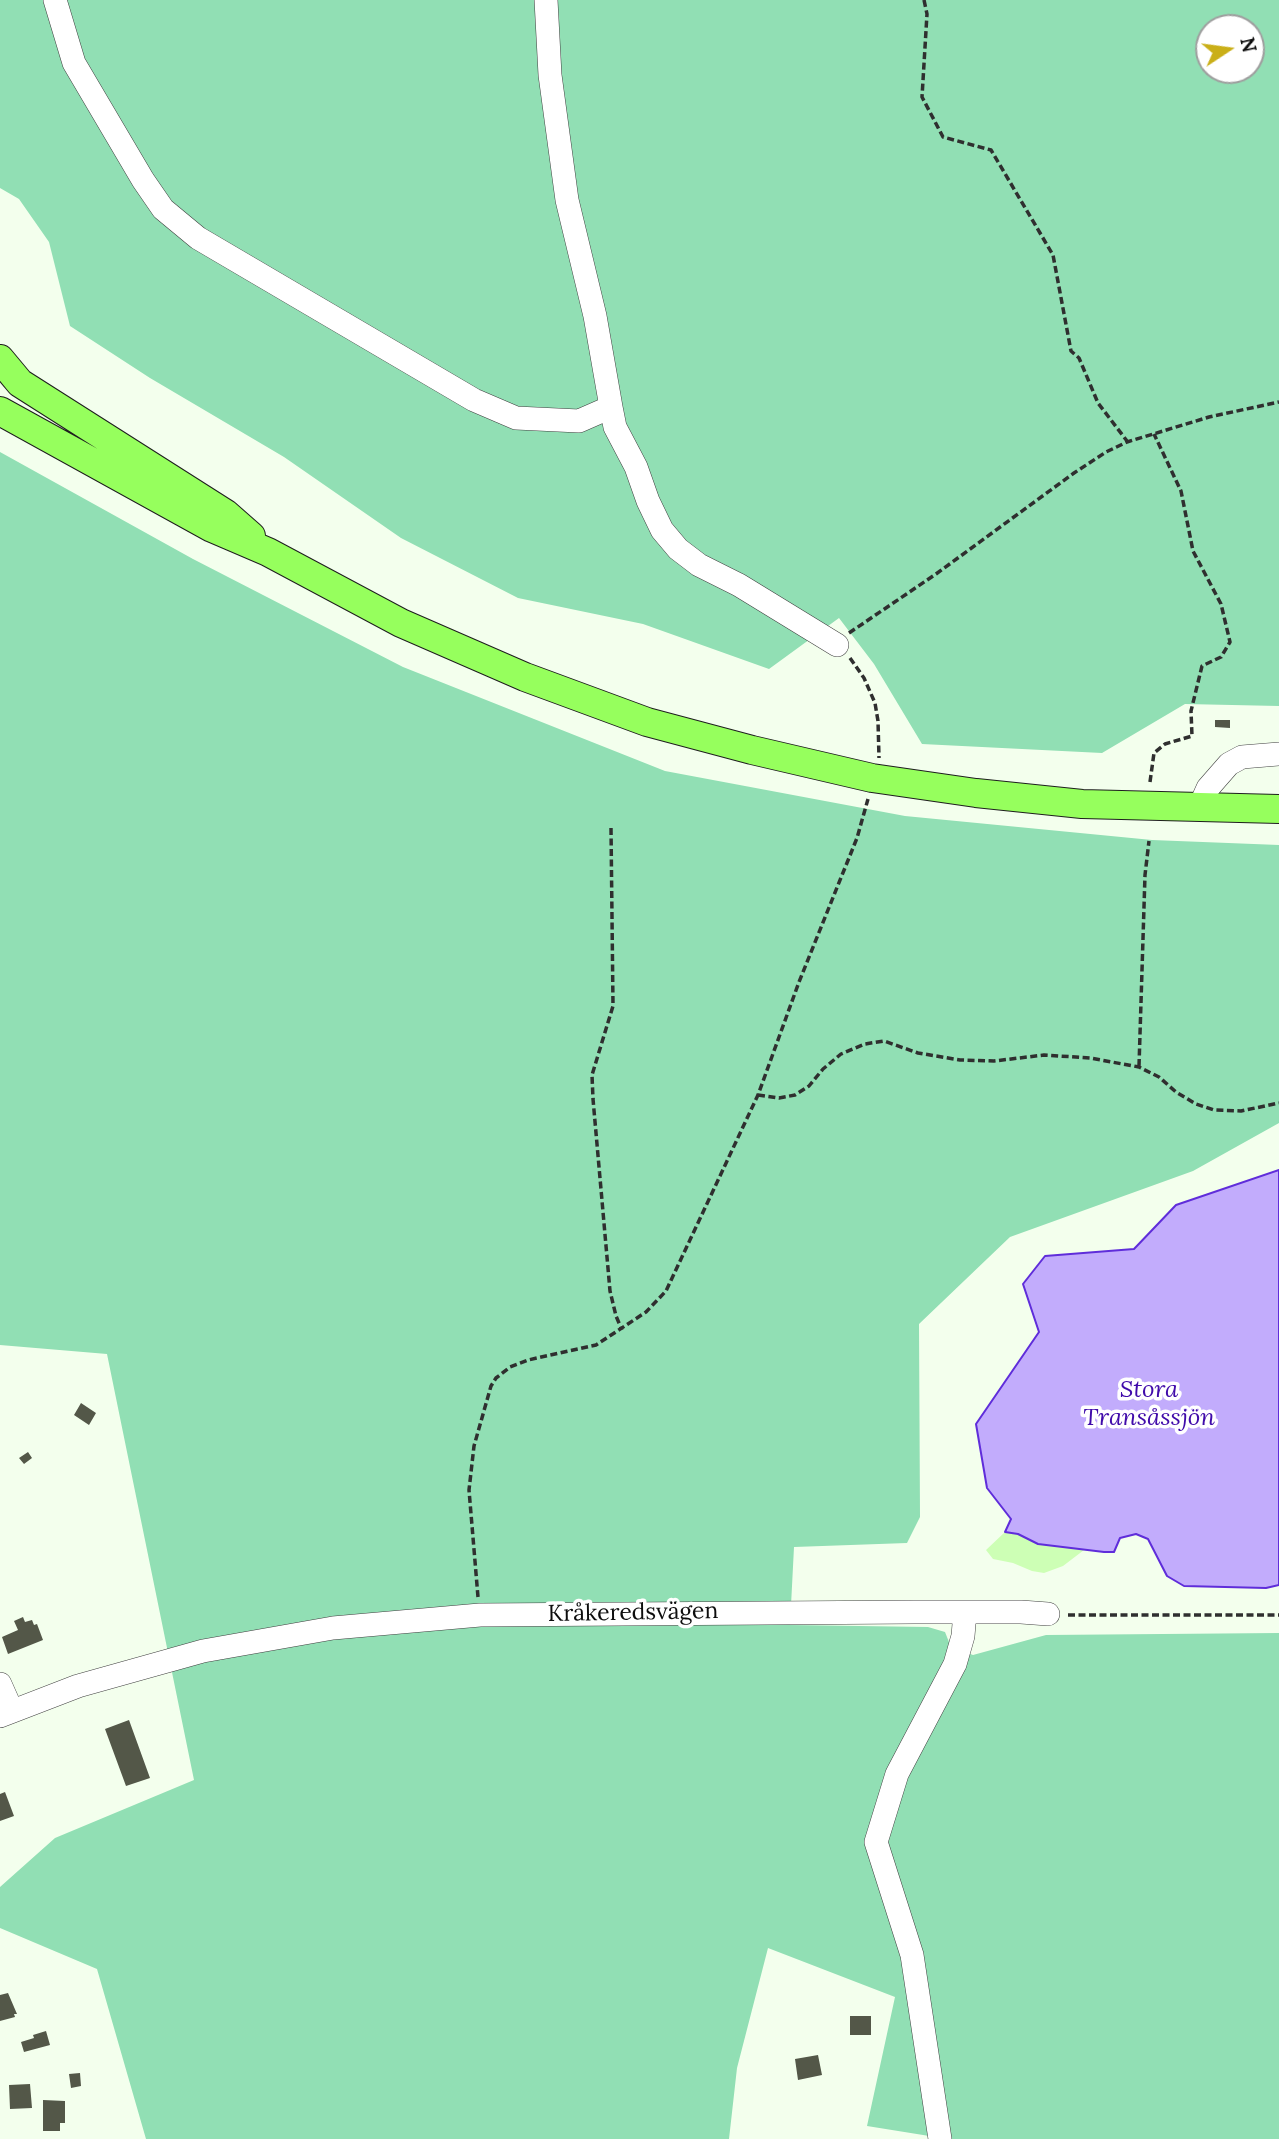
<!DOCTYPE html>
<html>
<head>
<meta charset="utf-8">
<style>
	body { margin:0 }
	#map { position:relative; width:1279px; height:2139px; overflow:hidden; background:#f3ffed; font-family:Lora,serif }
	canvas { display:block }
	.north { position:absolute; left:1195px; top:14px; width:70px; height:70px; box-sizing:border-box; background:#fff; border:2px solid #9e9e9e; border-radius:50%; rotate:77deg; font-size:19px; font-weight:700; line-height:28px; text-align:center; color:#0d0d0d }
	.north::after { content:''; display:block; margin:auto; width:24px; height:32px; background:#caaf18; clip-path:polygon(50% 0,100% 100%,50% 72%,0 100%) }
</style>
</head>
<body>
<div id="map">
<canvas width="1279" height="2139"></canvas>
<div class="north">N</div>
</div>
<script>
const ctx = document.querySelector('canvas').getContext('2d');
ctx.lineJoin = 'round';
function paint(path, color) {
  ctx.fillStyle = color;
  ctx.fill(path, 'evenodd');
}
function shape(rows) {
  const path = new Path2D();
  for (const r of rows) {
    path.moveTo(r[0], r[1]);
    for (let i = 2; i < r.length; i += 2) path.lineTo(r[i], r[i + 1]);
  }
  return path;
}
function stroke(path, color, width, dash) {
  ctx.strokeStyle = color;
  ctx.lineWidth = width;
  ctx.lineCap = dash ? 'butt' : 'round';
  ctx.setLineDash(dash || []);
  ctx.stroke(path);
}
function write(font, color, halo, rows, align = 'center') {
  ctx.font = font + ' Lora,serif';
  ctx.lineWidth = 7;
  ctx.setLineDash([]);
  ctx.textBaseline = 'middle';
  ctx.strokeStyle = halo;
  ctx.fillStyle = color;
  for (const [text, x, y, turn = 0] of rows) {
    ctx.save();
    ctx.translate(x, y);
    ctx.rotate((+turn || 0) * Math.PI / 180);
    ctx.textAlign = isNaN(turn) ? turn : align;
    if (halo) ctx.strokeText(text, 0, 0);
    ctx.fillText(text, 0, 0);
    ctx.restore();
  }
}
const forest = shape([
	[0,0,1279,0,1279,706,1185,704,1102,753,922,744,874,664,839,618,769,669,643,624,518,598,401,538,284,457,150,378,70,326,49,242,19,199,0,188],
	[1209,28,1251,28,1251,70,1209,70],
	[0,452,193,559,403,667,665,771,905,816,1152,840,1279,845,1279,1123,1193,1171,1010,1237,919,1324,920,1517,907,1543,794,1547,790,1625,928,1627,945,1632,951,1647,973,1655,1046,1635,1279,1633,1279,2139,948,2139,867,2126,895,1997,768,1948,737,2068,729,2139,146,2139,97,1969,0,1928,0,1887,55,1838,194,1780,107,1354,0,1345]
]);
const sand = shape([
	[1005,1532,1018,1534,1038,1544,1084,1550,1063,1566,1044,1573,1032,1571,1013,1563,993,1559,986,1550]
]);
const water = shape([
	[1279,1170,1279,1585,1266,1588,1184,1586,1167,1576,1148,1539,1136,1534,1120,1538,1114,1552,1104,1552,1038,1544,1018,1534,1005,1532,1011,1519,987,1488,976,1424,1039,1332,1023,1284,1045,1256,1134,1249,1176,1205,1279,1170]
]);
const building = shape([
	[1215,720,1230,720,1230,728,1215,727],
	[81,1403,96,1413,89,1425,74,1415],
	[28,1452,32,1458,24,1464,19,1458],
	[23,1617,25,1622,32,1620,34,1625,37,1624,43,1640,8,1654,2,1637,18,1630,14,1621],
	[129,1720,150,1778,126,1786,105,1729],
	[5,1792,14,1816,0,1821,0,1794],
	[8,1993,17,2014,14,2014,15,2017,0,2021,0,1995],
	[850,2016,871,2016,871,2035,850,2035],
	[46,2031,50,2045,24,2052,21,2042,34,2038,33,2035],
	[818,2055,822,2075,798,2080,795,2059],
	[80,2073,81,2086,71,2088,69,2074],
	[30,2084,32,2108,10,2109,9,2085],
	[43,2100,65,2101,65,2123,60,2123,60,2131,43,2131]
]);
const path = shape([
	[924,0,927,14,922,97,943,137,991,150,1053,255,1071,351,1079,358,1098,403,1127,441],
	[849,633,936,574,1074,473,1106,452,1127,442,1209,417,1279,402],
	[850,658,864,678,875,703,878,721,879,758],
	[1150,782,1154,753,1165,744,1192,736,1191,711,1202,666,1221,657,1230,642,1221,604,1193,551,1181,491,1154,434],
	[611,828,613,1006,592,1075,593,1099,610,1291,616,1316,622,1330],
	[1139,1066,1145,875,1149,841],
	[758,1095,779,1098,795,1095,809,1086,823,1069,841,1054,865,1044,884,1041,918,1053,960,1060,994,1061,1044,1055,1090,1058,1139,1067,1159,1077,1176,1092,1196,1104,1214,1110,1241,1111,1279,1103],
	[478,1597,469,1490,474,1446,491,1386,496,1378,510,1367,528,1360,596,1345,646,1312,666,1291,758,1095,799,982,857,838,868,799],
	[1068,1615,1279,1615]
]);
const minor = shape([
	[55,0,74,63,143,180,163,209,198,238,474,400,516,418,579,421,611,407,615,427,636,467,648,501,662,530,678,549,699,565,739,585,837,645],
	[546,0,550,75,567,200,595,316,611,407],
	[1199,808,1208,788,1229,764,1242,757,1279,754],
	[0,1684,12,1711],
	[0,1716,78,1686,203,1651,333,1628,480,1615,914,1612,1021,1612,1048,1614],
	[940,2139,912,1955,876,1842,897,1774,955,1664,963,1636,965,1612]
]);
const major = shape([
	[0,359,20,383,226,514,251,536],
	[0,411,212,528,268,552,401,623,525,677,647,722,752,750,872,778,976,793,1082,804,1279,809]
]);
const streetNames = [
	["Kråkeredsvägen",633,1613,-1]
];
const waterNames = [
	["Stora",1149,1390],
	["Transåssjön",1149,1418]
];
paint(forest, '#91dfb4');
paint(sand, '#cdffb5');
paint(water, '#c2acfc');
stroke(water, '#5f2dda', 2);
paint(building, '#535748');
stroke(minor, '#404040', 24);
stroke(major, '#1e1e1e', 30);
stroke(path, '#2f2f2f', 3.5, [7, 3.5]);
stroke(minor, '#fff', 23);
stroke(major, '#96ff5d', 28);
write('23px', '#0d0d0d', '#fff', streetNames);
write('italic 24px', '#400baa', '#fff', waterNames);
</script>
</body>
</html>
